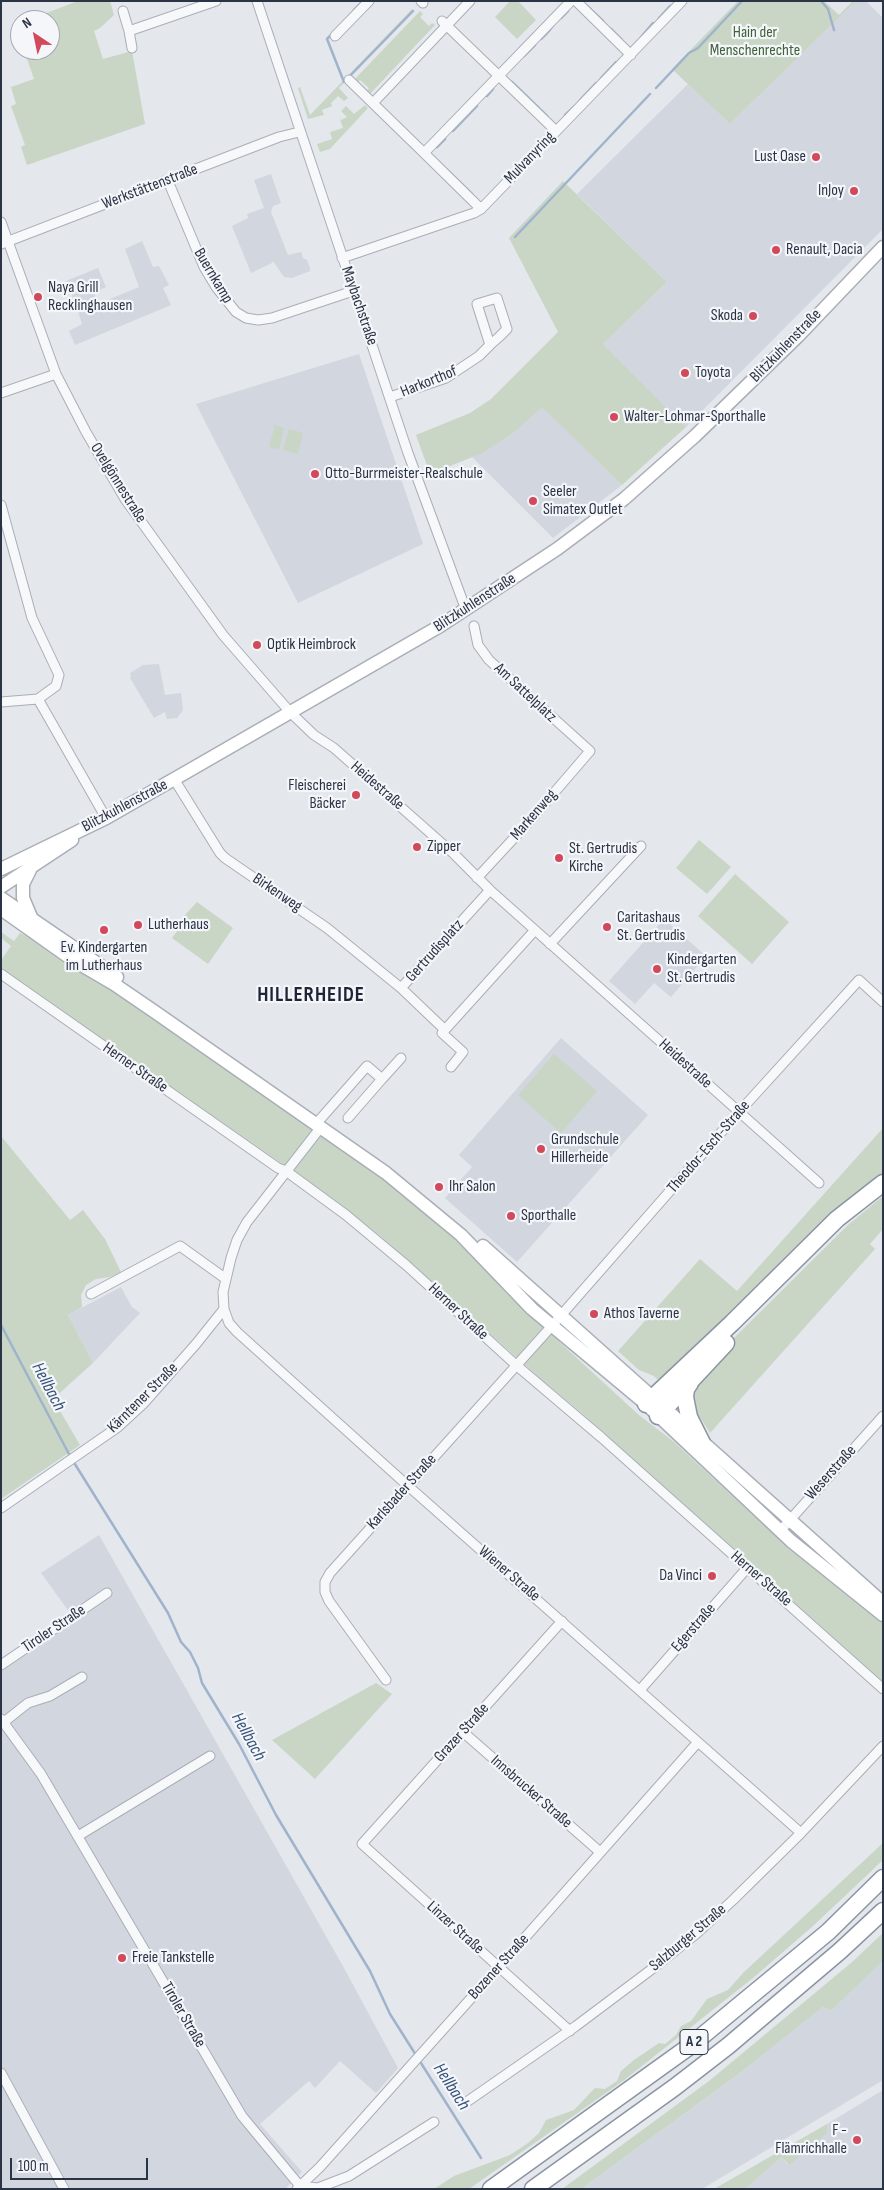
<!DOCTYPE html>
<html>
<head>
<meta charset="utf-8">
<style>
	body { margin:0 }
	#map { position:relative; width:884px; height:2190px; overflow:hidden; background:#e4e7ec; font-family:"Sofia Sans Condensed",sans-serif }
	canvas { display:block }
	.frame { position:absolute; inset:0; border:2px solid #2b3445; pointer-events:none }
	.north { position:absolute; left:10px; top:10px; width:50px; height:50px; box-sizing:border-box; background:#f4f6f9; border:1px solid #a4a8b1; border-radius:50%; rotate:326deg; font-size:14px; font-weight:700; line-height:20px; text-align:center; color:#2b3445 }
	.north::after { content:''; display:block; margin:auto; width:18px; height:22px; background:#d1495b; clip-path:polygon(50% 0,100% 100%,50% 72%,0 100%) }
	.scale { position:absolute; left:10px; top:2158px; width:138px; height:22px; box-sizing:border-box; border:2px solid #2b3445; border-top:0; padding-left:6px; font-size:15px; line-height:18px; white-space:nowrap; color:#2b3445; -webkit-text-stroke:4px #f4f6f9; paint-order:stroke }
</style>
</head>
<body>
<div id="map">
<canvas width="884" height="2190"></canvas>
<div class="frame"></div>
<div class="north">N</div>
<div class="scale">100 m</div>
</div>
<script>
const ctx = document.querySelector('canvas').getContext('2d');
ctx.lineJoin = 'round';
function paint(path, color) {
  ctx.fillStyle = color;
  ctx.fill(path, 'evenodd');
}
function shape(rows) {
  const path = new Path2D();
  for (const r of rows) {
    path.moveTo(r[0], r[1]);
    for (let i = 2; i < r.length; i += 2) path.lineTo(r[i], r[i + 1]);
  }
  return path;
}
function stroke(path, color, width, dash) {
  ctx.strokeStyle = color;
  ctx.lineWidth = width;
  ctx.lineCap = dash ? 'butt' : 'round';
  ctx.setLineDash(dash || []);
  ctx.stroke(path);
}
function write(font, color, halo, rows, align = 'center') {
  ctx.font = font + ' "Sofia Sans Condensed",sans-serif';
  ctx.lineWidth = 4.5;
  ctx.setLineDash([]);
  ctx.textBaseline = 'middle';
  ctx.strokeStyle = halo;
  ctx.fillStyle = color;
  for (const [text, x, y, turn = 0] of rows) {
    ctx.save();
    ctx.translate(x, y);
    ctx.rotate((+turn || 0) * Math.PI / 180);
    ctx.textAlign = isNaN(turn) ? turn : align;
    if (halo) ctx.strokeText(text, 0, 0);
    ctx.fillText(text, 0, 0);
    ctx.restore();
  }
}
const built = shape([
	[856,1,866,1,883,18,883,229,686,427,603,344,667,282,577,194,688,84,730,124],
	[271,174,281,203,273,206,271,212,288,255,301,252,303,258,307,260,310,268,310,271,292,278,284,277,273,261,272,263,251,273,232,226,248,218,247,214,264,208,254,180],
	[142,241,153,267,159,266,169,285,163,288,171,305,75,345,69,331,82,324,75,302,66,281,98,268,106,287,94,293,98,304,139,287,125,249],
	[359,354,423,544,298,603,196,404],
	[542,406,622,485,553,538,472,457,500,442,517,430],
	[159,664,165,695,181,693,183,710,177,718,167,719,165,712,154,718,130,678,131,677,130,673,143,665],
	[664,919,706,956,671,997,654,983,635,1004,609,981],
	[561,1038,648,1115,517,1262,445,1198,472,1167,459,1155],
	[121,1287,132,1307,140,1313,93,1363,68,1315],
	[99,1535,344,1968,398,2068,376,2093,340,2061,315,2088,309,2081,260,2124,302,2172,285,2189,1,2189,1,1660,70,1613,41,1573],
	[883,1961,883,2080,702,2189,581,2189,740,2073,823,2007,832,2010],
	[883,2090,883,2189,745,2189,782,2157,788,2165,826,2133,827,2124]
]);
const green = shape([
	[78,1,110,1,114,15,100,28,94,31,103,59,132,51,145,124,27,165,21,147,25,145,11,106,16,104,11,87,34,79,24,50,50,50,50,20,28,20],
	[510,1,518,1,536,20,517,39,495,17],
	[738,1,824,1,839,15,853,1,856,1,730,124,672,69],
	[412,9,413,11,339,88,348,98,344,101,338,96,331,103,332,106,322,110,324,115,308,119,298,88,300,87,310,115],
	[420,11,423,14,420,17,429,26,432,23,435,25,369,95,366,92,369,88,360,80,357,83,354,80],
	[365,105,368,108,330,149,320,152,317,144,332,139,330,132,343,128,339,116,341,120,347,117,341,111,346,106,354,114],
	[563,181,667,282,603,344,686,427,622,485,542,407,517,430,500,442,480,454,430,474,416,435,470,413,491,399,558,332,509,238],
	[275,425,284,428,279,449,269,447],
	[289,429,303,433,298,454,283,450],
	[699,840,731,867,707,894,676,868],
	[735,874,789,922,752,964,698,916],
	[197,902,233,928,208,964,172,938,178,930,177,925,184,916],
	[1,932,14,941,20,933,43,944,99,979,403,1193,466,1247,506,1293,640,1416,673,1441,772,1533,783,1539,850,1592,883,1621,883,1683,583,1414,542,1380,379,1235,333,1199,1,970,1,960,11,946,1,938],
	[554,1054,597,1091,561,1133,518,1095],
	[883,1128,883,1177,660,1382,654,1376,639,1370,618,1351,700,1259,737,1291],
	[1,1136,70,1220,83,1210,105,1239,121,1272,110,1277,96,1279,86,1285,81,1295,82,1307,68,1315,93,1363,53,1399,80,1445,1,1499],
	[883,1196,883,1229,870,1244,875,1249,710,1433,696,1411,689,1392,713,1359,736,1336,848,1225],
	[376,1683,392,1694,315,1779,272,1740],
	[883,1843,883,1860,813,1926,753,1978,623,2081,469,2189,434,2189,454,2176,510,2155,528,2143,539,2133,546,2120,574,2110,595,2088,605,2089,617,2081,621,2071,634,2060,659,2043,665,2044,676,2035,681,2026,691,2021,707,1999,728,1990,744,1972],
	[883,1933,883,1961,832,2010,823,2007,740,2073,581,2189,562,2189,709,2081,851,1963],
	[827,2124,827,2133,789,2165,782,2157,745,2189,714,2189]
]);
const stream = shape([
	[821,1,828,9,834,30],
	[586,5,603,21],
	[354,10,363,1],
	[561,18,568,11],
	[659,18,670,6],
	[611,29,621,39],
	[548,32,552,27],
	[332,34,327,39,344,82,413,11],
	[641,37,653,23],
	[541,39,547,33],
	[524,56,535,45],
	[601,78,616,62],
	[512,82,547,116],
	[656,88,689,53,698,48,742,1],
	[487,96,493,89],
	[580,100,596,83],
	[565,115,575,106],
	[453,131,477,106],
	[437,147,445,139],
	[530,152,542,139],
	[447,170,472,194],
	[515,237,650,94],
	[1,1325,70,1456],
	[73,1461,168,1613,181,1642,190,1652,198,1668,202,1683,239,1744,276,1815,370,1971,390,2014,481,2158]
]);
const minor = shape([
	[257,1,408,453,466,610],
	[421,1,423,3],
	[576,1,631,55],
	[123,11,129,31,216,1],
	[442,21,556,131],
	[129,31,132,48],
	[335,36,369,1],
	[349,80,424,153],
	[373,103,470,1],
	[168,181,204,267,216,287,236,312,246,318,258,320,272,318,353,291],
	[481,209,424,153,571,1],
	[1,222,56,374,86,432,125,499,223,635,290,712,314,735,334,748,454,854,490,890,819,1183],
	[1,244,279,137,299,132],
	[342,258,474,213,481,209,682,1],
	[1,393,56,374],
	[390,397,446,378,479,356,490,345,499,337,507,329,497,298,477,304,490,345],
	[1,505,32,618,59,675,56,686,38,699,1,702],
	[474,626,478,645,489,660,590,751,528,823,477,878],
	[38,699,106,818],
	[174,779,220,853,225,858,327,928,401,988,445,1030],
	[550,944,641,846],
	[1,974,278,1168,286,1171,346,1215,406,1265,516,1365,602,1438,883,1689],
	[401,988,490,890],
	[451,1067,463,1052,442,1033,535,930],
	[348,1118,382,1079],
	[316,1124,367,1066,382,1079,401,1058],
	[91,1294,180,1246,226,1279],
	[224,1309,229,1323,237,1332,407,1485,801,1833],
	[1,1508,118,1427,143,1404,196,1344,224,1309,223,1292,231,1258,237,1240,247,1222,321,1127],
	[781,1530,883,1416],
	[562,1621,362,1844,570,2031],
	[1,1665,107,1593],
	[386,1680,329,1601,325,1592,325,1582,330,1573,550,1328,739,1112,859,980,883,1002],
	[640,1690,748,1567],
	[1,1719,41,1774,242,2116,300,2186,318,2188,349,2176,434,2122],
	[4,1722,28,1703,50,1696,82,1677],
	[463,1732,600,1852],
	[78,1836,210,1756],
	[1,2073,64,2189],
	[468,2101,576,2026,656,1966,696,1934,733,1900,801,1833,883,1746],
	[297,2189,320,2167,499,1967,698,1742]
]);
const secondary = shape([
	[1,869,106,818,190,770,440,626,557,549,624,499,695,436,798,336,883,247],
	[30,870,23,884,23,898,31,917],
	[1,887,72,840],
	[1,898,117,977],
	[1,909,73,960,114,984,155,1012,386,1173,461,1235,532,1309,646,1404,791,1541,883,1615],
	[483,1246,883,1603]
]);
const motorway = shape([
	[690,1383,686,1389,685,1397,689,1417,702,1443],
	[646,1404,732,1323,837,1219,883,1183],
	[658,1416,726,1343],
	[491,2189,690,2046,828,1932,883,1878],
	[533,2189,675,2087,728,2046,840,1951,883,1911]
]);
const markers = [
	[816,157,5,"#d1495b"],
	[854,191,5,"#d1495b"],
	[776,250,5,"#d1495b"],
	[38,297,5,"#d1495b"],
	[753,316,5,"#d1495b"],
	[685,373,5,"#d1495b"],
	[614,417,5,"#d1495b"],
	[315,474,5,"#d1495b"],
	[533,501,5,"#d1495b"],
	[257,645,5,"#d1495b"],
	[356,795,5,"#d1495b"],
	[417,847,5,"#d1495b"],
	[559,858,5,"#d1495b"],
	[138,925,5,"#d1495b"],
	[607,927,5,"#d1495b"],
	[104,930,5,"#d1495b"],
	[657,969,5,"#d1495b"],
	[541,1149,5,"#d1495b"],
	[439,1187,5,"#d1495b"],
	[511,1216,5,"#d1495b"],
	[594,1314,5,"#d1495b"],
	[712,1576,5,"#d1495b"],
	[122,1958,5,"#d1495b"],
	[857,2140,5,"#d1495b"]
];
const shields = [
	[694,2042,28]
];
const shieldNames = [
	["A 2",694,2042]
];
const parkNames = [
	["Hain der",755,33],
	["Menschenrechte",755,51]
];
const poiNames = [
	["Lust Oase",806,157,"right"],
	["InJoy",844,191,"right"],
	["Renault, Dacia",786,250],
	["Naya Grill",48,288],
	["Recklinghausen",48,306],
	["Skoda",743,316,"right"],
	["Toyota",695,373],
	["Walter-Lohmar-Sporthalle",624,417],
	["Otto-Burrmeister-Realschule",325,474],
	["Seeler",543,492],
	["Simatex Outlet",543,510],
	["Optik Heimbrock",267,645],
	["Fleischerei",346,786,"right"],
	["Bäcker",346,804,"right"],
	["Zipper",427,847],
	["St. Gertrudis",569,849],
	["Kirche",569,867],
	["Caritashaus",617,918],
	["St. Gertrudis",617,936],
	["Lutherhaus",148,925],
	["Ev. Kindergarten",104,948,"center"],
	["im Lutherhaus",104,966,"center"],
	["Kindergarten",667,960],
	["St. Gertrudis",667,978],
	["Grundschule",551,1140],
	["Hillerheide",551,1158],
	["Ihr Salon",449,1187],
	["Sporthalle",521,1216],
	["Athos Taverne",604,1314],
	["Da Vinci",702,1576,"right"],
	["Freie Tankstelle",132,1958],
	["F -",847,2131,"right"],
	["Flämrichhalle",847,2149,"right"]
];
const streetNames = [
	["Mulvanyring",530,158,-46],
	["Werkstättenstraße",150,187,-21],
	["Buernkamp",213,276,59],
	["Maybachstraße",359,306,71],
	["Blitzkuhlenstraße",786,346,-46],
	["Harkorthof",429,382,-22],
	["Ovelgönnestraße",118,483,58],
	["Blitzkuhlenstraße",475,603,-33],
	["Am Sattelplatz",525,693,43],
	["Heidestraße",377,786,41],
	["Blitzkuhlenstraße",125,806,-28],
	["Markenweg",534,815,-49],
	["Birkenweg",277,893,34],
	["Gertrudisplatz",435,951,-48],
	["Heidestraße",685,1064,42],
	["Herner Straße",135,1068,35],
	["Theodor-Esch-Straße",709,1147,-49],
	["Herner Straße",458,1312,43],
	["Kärntener Straße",143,1398,-45],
	["Weserstraße",831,1473,-48],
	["Karlsbader Straße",402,1492,-48],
	["Wiener Straße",509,1574,41],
	["Herner Straße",761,1579,41],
	["Egerstraße",694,1628,-49],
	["Tiroler Straße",54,1629,-34],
	["Grazer Straße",462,1733,-48],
	["Innsbrucker Straße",531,1792,41],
	["Linzer Straße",455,1928,42],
	["Salzburger Straße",688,1938,-40],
	["Bozener Straße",499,1967,-48],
	["Tiroler Straße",183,2015,60]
];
const waterNames = [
	["Hellbach",48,1387,62],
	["Hellbach",248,1737,61],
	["Hellbach",451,2087,57]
];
const districtNames = [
	["HILLERHEIDE",311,996]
];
paint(built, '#d2d6de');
paint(green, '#c9d6c5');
stroke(stream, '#9fb4cc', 2.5);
stroke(minor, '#a9aeb7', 11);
stroke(secondary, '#a9aeb7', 15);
stroke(motorway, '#8b94a3', 19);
stroke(minor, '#f7f8fa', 9);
stroke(secondary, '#fff', 12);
stroke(motorway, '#fff', 16);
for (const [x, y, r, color] of markers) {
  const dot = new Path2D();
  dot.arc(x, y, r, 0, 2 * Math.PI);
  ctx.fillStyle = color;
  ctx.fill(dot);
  stroke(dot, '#f4f6f9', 2);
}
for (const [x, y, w] of shields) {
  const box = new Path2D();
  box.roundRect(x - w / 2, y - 12.5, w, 25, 4);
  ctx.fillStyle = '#f4f6f9';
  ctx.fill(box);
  stroke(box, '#2b3445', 1);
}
write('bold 15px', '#2b3445', null, shieldNames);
write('16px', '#3f6138', '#f4f6f9', parkNames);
write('16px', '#2b3445', '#f4f6f9', poiNames, 'left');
write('16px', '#2b3445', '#f4f6f9', streetNames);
write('italic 18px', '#34527a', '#f4f6f9', waterNames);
ctx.letterSpacing = '1px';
write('bold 21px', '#1d2536', '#f4f6f9', districtNames);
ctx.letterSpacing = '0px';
</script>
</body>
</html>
